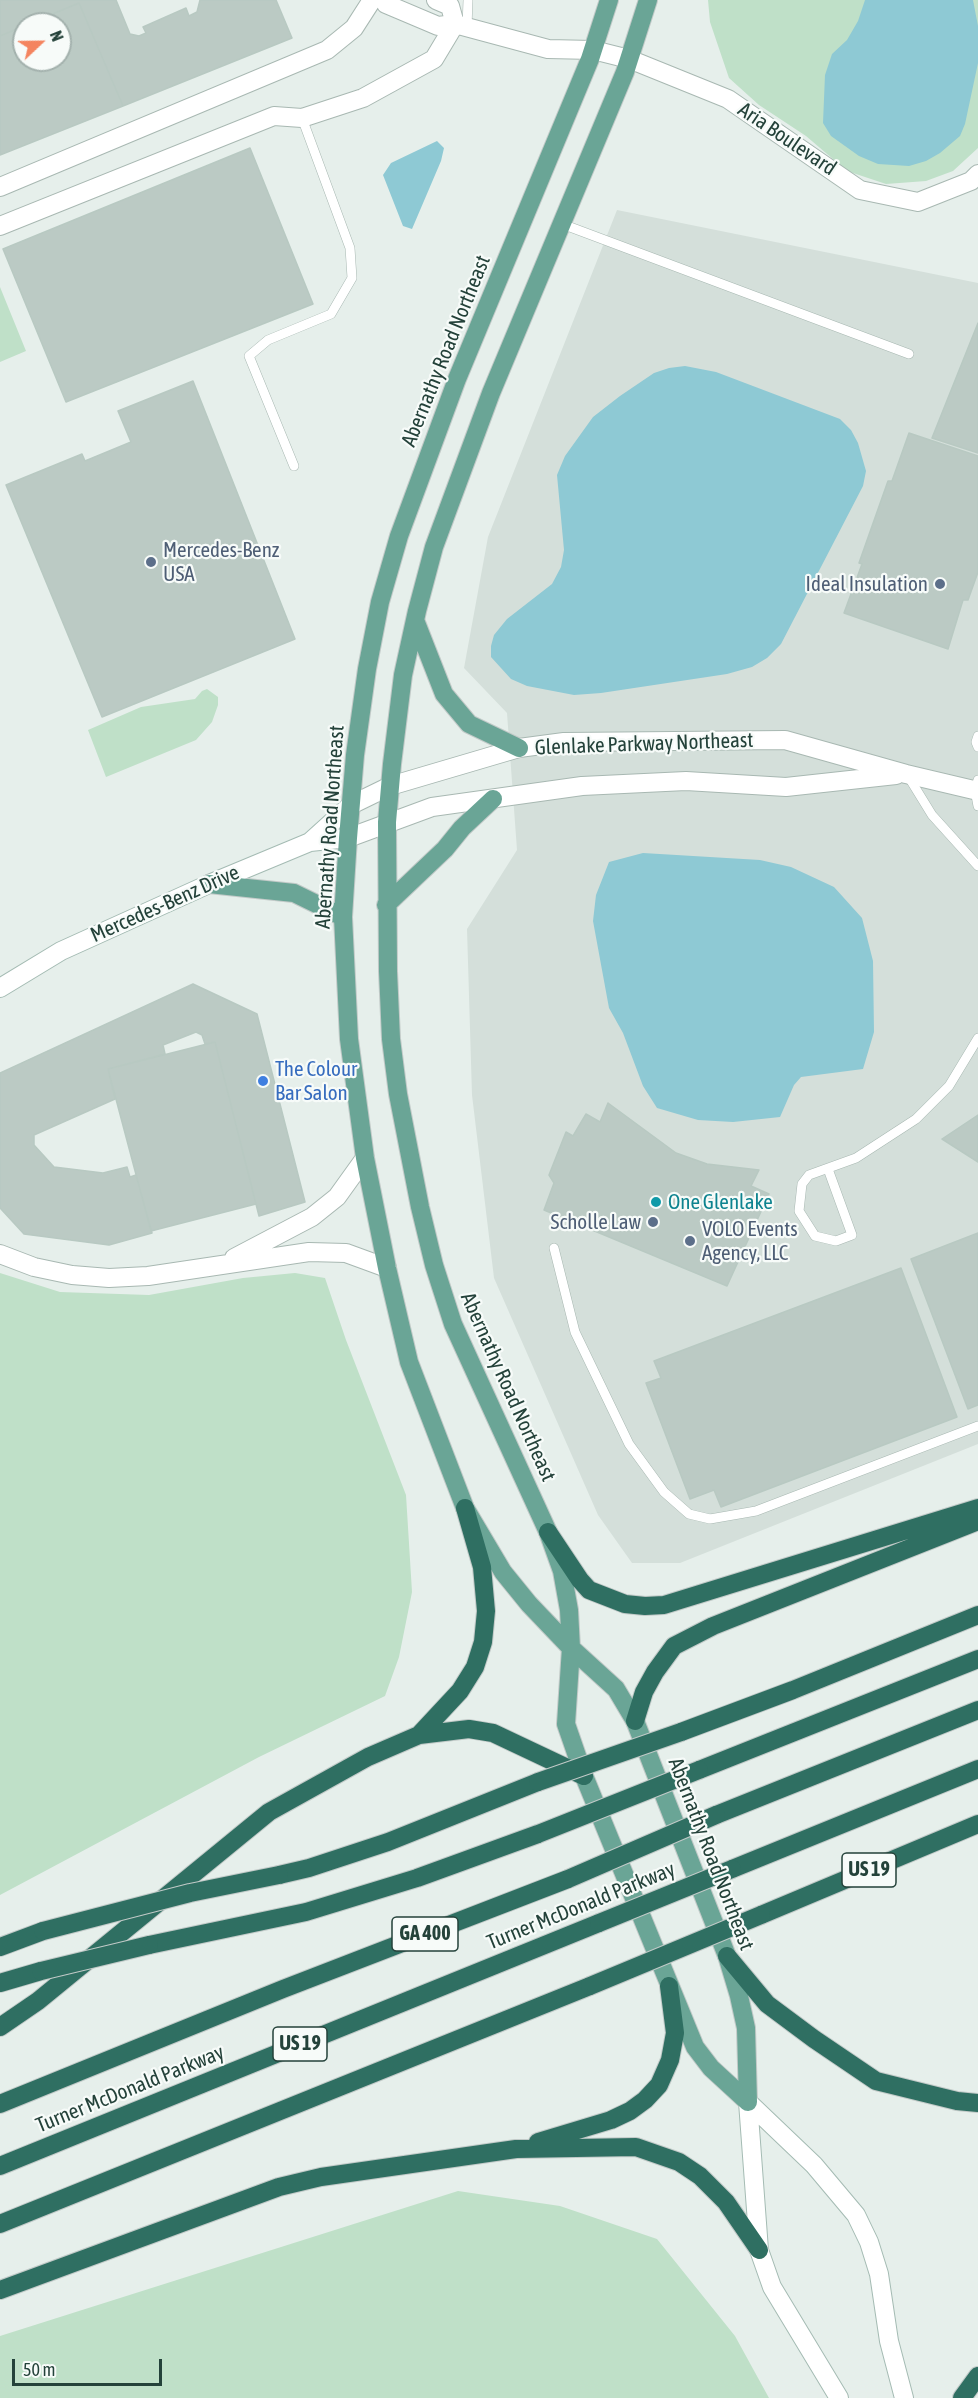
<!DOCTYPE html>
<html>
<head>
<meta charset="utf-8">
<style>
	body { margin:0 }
	#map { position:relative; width:978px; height:2398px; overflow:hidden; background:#e6efeb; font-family:"Asap Condensed",sans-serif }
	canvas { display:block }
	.north { position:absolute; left:12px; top:12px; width:60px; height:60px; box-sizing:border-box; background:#f7fbf9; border:2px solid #a3b1ad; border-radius:50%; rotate:68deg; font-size:16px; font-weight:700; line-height:24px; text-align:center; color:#24423a }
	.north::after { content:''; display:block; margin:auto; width:21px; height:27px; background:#f4845f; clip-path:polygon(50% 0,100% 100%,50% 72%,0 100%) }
	.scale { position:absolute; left:12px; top:2359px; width:150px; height:27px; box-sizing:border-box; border:3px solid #24423a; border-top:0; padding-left:8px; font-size:18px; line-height:21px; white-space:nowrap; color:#24423a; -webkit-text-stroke:4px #f7fbf9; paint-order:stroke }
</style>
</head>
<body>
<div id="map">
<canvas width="978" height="2398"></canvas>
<div class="north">N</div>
<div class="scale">50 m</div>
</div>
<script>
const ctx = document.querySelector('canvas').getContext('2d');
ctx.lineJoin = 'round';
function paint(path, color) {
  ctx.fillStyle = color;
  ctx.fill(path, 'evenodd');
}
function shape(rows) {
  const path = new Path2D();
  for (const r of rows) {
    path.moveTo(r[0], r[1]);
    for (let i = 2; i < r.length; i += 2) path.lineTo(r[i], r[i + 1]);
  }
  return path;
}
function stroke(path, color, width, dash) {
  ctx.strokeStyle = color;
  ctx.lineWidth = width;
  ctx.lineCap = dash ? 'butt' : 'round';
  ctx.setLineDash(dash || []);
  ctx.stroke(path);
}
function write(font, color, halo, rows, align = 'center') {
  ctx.font = font + ' "Asap Condensed",sans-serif';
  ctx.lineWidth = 4.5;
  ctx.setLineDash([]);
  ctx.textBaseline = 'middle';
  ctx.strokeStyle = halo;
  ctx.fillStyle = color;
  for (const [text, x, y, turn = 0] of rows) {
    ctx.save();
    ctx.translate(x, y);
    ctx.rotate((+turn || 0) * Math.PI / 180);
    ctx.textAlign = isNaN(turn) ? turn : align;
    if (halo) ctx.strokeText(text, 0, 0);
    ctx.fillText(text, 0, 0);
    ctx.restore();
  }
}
const built = shape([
	[617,210,978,283,978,1444,680,1563,632,1563,598,1515,494,1278,472,1095,467,929,517,850,507,713,464,668,488,537]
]);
const green = shape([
	[708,0,978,0,978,148,953,171,926,181,886,184,847,171,806,136,759,105,729,78,710,22],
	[0,287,26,351,0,362],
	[207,689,218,697,218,705,212,722,196,740,106,777,88,730,141,707,195,699,202,691],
	[0,1273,60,1292,149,1295,243,1278,295,1273,325,1278,346,1340,406,1495,412,1592,399,1657,385,1696,259,1757,0,1895],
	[458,2191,560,2206,657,2239,735,2336,769,2398,0,2398,0,2336]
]);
const water = shape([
	[865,0,973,0,978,26,978,63,965,124,960,136,940,153,926,161,909,166,878,164,859,156,831,136,823,123,825,75,832,54,847,40,858,21],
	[437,141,444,148,441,161,412,229,403,226,383,175,391,163],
	[685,366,716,372,840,419,851,430,858,443,866,471,863,486,781,644,767,658,752,667,727,674,601,693,574,695,527,686,511,679,491,657,491,646,494,635,507,619,552,584,561,567,564,550,557,475,565,456,593,417,620,396,654,373,669,368],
	[643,853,760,860,791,867,834,887,862,918,873,961,874,1032,863,1069,801,1077,794,1085,780,1117,733,1122,698,1120,657,1108,643,1086,623,1033,609,1008,593,921,596,895,609,862]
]);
const building = shape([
	[0,0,116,0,130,34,139,36,146,33,143,27,186,8,189,16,197,12,200,0,276,0,292,38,123,106,79,3,0,36,0,0],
	[79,3,123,106,0,155,0,36,24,26,24,60,60,60,60,24,28,24,79,3],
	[250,148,313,304,66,402,3,249,250,148],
	[978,323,978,453,932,438,978,323],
	[193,381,295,639,102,717,6,485,82,454,85,461,131,442,118,411,193,381],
	[909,433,978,456,978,572,968,600,963,600,948,649,844,613,862,564,859,563,888,481,892,481,909,433],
	[193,984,257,1014,305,1202,259,1216,215,1042,205,1044,202,1035,196,1032,163,1045,165,1054,108,1069,115,1099,34,1135,34,1145,54,1167,103,1173,127,1167,130,1177,136,1175,152,1233,109,1245,24,1234,0,1208,0,1073,193,984],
	[215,1042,256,1204,151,1231,108,1069,215,1042],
	[608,1103,676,1153,707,1164,759,1170,751,1186,769,1194,727,1286,544,1210,554,1183,549,1175,566,1132,573,1136,586,1114,600,1122,608,1103],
	[978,1115,978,1162,942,1139,978,1115],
	[978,1233,978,1405,968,1409,911,1259,978,1233],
	[901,1268,957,1417,721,1507,714,1490,690,1499,646,1383,661,1378,654,1361,901,1268]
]);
const lane = shape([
	[467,27,468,0],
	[562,224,909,354],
	[294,466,249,356,268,340,331,314,352,278,350,248,302,118],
	[978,736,976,742,978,747],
	[908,776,932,815,978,866],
	[978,780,975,790,978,806],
	[828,1169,852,1235,836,1241,815,1236,799,1211,802,1184,809,1175,856,1158,916,1119,949,1086,978,1038],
	[554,1248,575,1332,629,1444,664,1492,689,1514,710,1519,756,1511,978,1426]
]);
const street = shape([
	[385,0,386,4,438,26,455,24,450,6,436,0],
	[0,187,327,50,354,28,372,0],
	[0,226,274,116,302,118,363,98,434,59,455,24,548,49,593,50,629,59,728,99,860,190,918,202,971,181,978,174],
	[351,805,390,786,519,748,564,742,785,740,906,774,978,791],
	[348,838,432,807,582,786,686,781,786,787,896,775],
	[0,1254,34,1267,72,1275,109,1278,148,1276,309,1252,346,1253,387,1268],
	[234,1258,312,1217,337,1197,365,1158]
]);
const secondary = shape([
	[310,842,351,805],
	[0,988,61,951,209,884,310,842,348,838],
	[748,2102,814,2165,856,2215,869,2242,879,2274,889,2341,904,2398],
	[748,2102,759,2250,772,2287,839,2398]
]);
const primary = shape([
	[609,0,590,59,457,379,399,536,380,602,367,669,355,755,348,838,343,917,349,1039,365,1158,387,1268,409,1362,465,1508,503,1572,529,1604,571,1648,616,1689,635,1721,727,1956,739,1996,746,2028,748,2102],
	[648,0,625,72,491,393,434,547,417,611,403,675,392,764,387,822,388,971,391,1039,398,1094,420,1207,434,1265,453,1324,548,1532,562,1571,569,1610,571,1648,566,1724,584,1776,695,2047,711,2068,748,2102],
	[415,620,444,694,469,724,519,748],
	[209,884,294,893,343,917],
	[386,905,445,849,462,828,493,799]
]);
const highway = shape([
	[548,1532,580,1580,589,1590,625,1604,645,1606,664,1605,978,1508],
	[635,1721,644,1692,655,1672,674,1646,713,1626,978,1521],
	[681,1732,793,1690,978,1615],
	[419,1735,460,1691,475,1667,483,1642,486,1611,482,1567,465,1508],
	[699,1770,978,1659],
	[716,1815,978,1710],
	[732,1869,978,1769],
	[279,1875,309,1868,388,1842,538,1782],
	[761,1915,978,1824],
	[149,1945,306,1912,417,1878,538,1834],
	[0,1947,43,1931],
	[727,1956,767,2004,814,2039,876,2081,957,2101,978,2103],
	[0,1983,41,1971],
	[0,2027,38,2001,269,1812,368,1757,419,1735,469,1729,493,1733,584,1776],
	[0,2104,283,1989,568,1879],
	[538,2142,611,2120,630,2111,645,2100,659,2085,670,2060,675,2033,669,1986],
	[0,2166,599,1923],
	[0,2224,590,1986],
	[0,2290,279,2187,321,2177,516,2149,636,2147,679,2162,700,2176,726,2202,759,2250],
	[962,2398,978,2376]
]);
const highwayBridge = shape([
	[538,1782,681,1732],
	[538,1834,699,1770],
	[568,1879,716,1815],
	[599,1923,732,1869],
	[43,1931,190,1893,279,1875],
	[41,1971,149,1945],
	[590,1986,761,1915]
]);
const markers = [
	[151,562,6,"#5c6f8a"],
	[940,584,6,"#5c6f8a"],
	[263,1081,6,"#3f7fe0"],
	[656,1202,6,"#0f9aa8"],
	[653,1222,6,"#5c6f8a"],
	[690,1241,6,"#5c6f8a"]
];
const shields = [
	[869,1870,54],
	[425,1934,66],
	[300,2044,54]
];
const shieldNames = [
	["US 19",869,1870],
	["GA 400",425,1934],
	["US 19",300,2044]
];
const streetNames = [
	["Aria Boulevard",787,139,34],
	["Abernathy Road Northeast",446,351,-68],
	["Glenlake Parkway Northeast",644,744,-2],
	["Abernathy Road Northeast",330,827,-86],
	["Mercedes-Benz Drive",165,904,-24],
	["Abernathy Road Northeast",508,1387,66],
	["Abernathy Road Northeast",711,1854,69],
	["Turner McDonald Parkway",581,1906,-22],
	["Turner McDonald Parkway",130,2089,-22]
];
const serviceNames = [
	["Mercedes-Benz",163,550],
	["USA",163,574],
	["Ideal Insulation",928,584,"right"],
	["Scholle Law",641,1222,"right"],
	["VOLO Events",702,1229],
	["Agency, LLC",702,1253]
];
const shopNames = [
	["The Colour",275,1069],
	["Bar Salon",275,1093]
];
const cultureNames = [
	["One Glenlake",668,1202]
];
paint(built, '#d4dfda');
paint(green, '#bfe0c8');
paint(water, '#8ec9d4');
paint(building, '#bbcac4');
stroke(building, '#b8c9c2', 1.5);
stroke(lane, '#a8b8b2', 10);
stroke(street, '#a8b8b2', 20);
stroke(secondary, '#a4bbb3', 20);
stroke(primary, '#c2cac8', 20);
stroke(highway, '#c2cac8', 20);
stroke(lane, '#fff', 9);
stroke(street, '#fff', 18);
stroke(secondary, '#fff', 18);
stroke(primary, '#6aa596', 18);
stroke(highway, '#2f6f62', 18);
stroke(highwayBridge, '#c2cac8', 20, []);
stroke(highwayBridge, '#2f6f62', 18);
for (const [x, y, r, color] of markers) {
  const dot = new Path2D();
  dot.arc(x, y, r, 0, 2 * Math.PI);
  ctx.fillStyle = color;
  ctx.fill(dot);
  stroke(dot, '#f7fbf9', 2);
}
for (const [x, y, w] of shields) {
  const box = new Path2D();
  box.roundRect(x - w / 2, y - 17, w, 34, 4.5);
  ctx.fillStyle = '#f7fbf9';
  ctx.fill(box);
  stroke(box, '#24423a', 1.5);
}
write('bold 20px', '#24423a', null, shieldNames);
write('21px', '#24423a', '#f7fbf9', streetNames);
write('21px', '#4e5e75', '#f7fbf9', serviceNames, 'left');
write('21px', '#366cbe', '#f7fbf9', shopNames, 'left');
write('21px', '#0d838f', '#f7fbf9', cultureNames, 'left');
</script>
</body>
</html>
